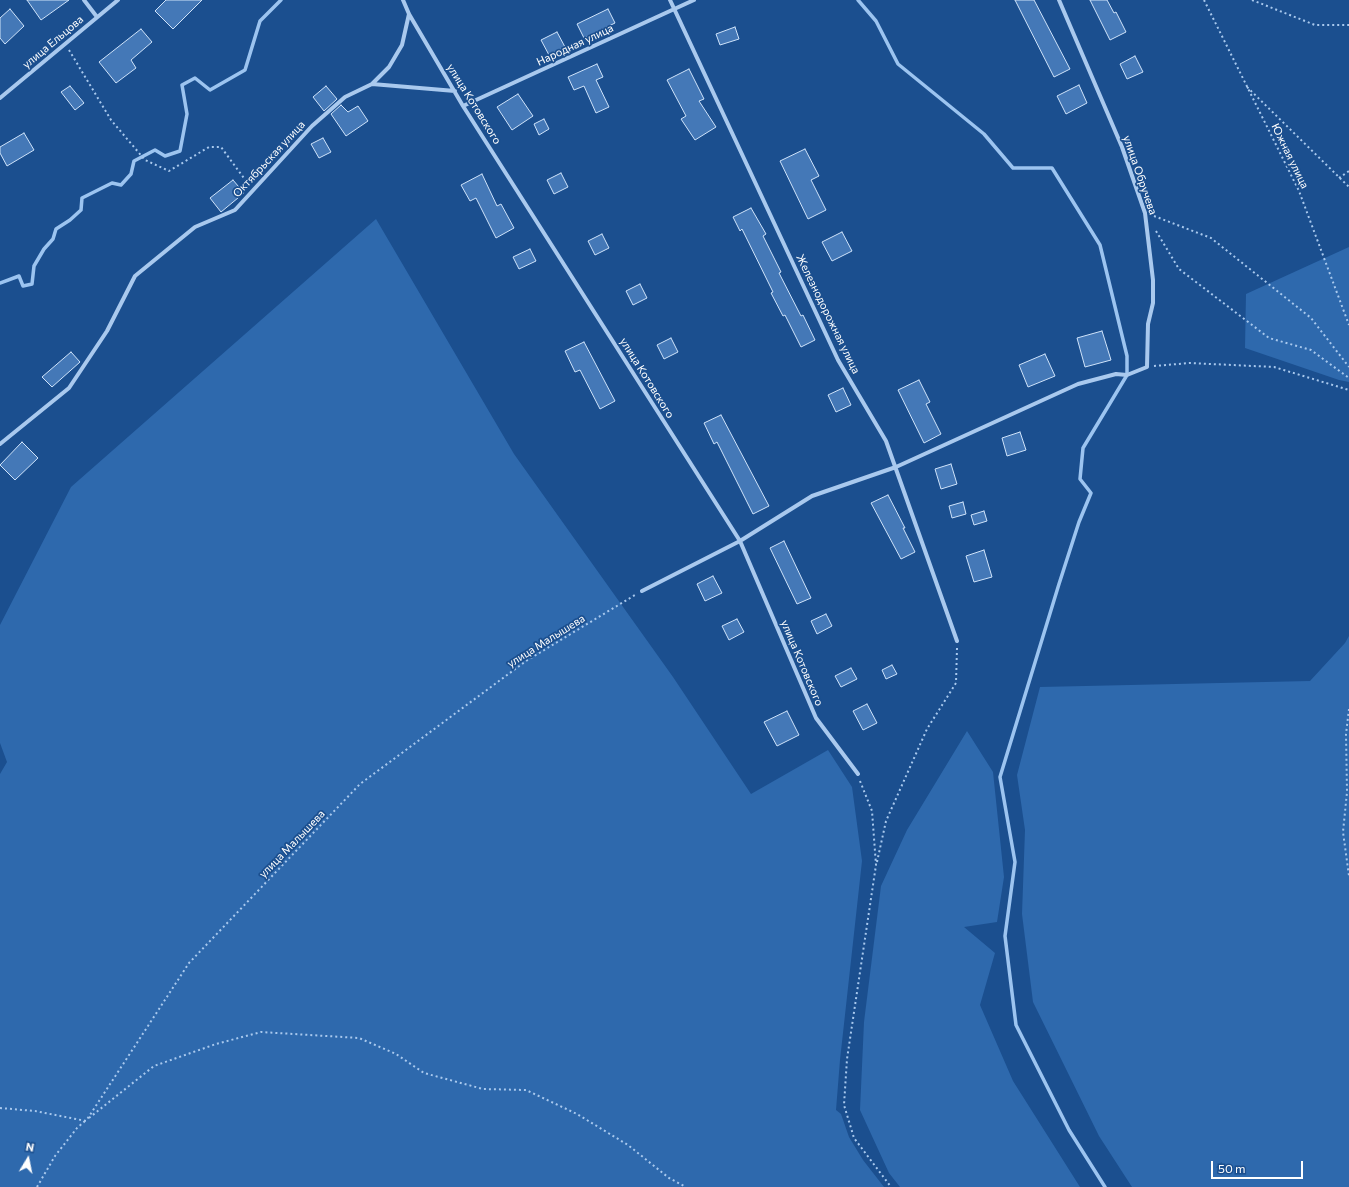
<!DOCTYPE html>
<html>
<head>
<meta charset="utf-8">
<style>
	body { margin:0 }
	#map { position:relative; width:1349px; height:1187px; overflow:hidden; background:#1b4f8f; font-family:Commissioner,sans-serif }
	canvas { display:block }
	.north { position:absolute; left:8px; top:1139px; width:40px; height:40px; -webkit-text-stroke:3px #1b4f8f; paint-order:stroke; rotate:10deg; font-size:11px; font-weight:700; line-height:16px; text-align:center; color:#fff }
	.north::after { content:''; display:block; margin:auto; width:14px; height:18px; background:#fff; clip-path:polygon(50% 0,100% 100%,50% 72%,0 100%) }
	.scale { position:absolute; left:1211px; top:1161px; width:92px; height:18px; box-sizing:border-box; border:2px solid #fff; border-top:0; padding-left:5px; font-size:12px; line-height:14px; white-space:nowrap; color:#fff; -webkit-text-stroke:3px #1b4f8f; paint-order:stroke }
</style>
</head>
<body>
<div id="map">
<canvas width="1349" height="1187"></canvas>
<div class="north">N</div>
<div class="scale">50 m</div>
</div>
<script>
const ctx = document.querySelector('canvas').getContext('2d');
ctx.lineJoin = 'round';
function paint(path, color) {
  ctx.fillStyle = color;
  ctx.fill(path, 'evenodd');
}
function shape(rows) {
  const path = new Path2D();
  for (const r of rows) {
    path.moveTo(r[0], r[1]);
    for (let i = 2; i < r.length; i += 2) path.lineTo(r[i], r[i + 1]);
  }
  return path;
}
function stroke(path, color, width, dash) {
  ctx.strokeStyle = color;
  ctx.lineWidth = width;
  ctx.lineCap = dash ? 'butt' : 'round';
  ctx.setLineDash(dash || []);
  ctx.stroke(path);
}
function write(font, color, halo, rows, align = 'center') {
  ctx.font = font + ' Commissioner,sans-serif';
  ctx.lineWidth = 3.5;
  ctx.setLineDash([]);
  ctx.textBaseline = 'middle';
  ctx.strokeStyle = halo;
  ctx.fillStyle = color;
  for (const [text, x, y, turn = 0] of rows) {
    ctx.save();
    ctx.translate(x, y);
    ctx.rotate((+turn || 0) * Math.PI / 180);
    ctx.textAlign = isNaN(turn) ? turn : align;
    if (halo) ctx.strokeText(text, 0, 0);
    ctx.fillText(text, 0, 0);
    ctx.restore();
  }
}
const green = shape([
	[376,219,514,454,673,677,751,794,828,750,852,787,862,861,840,1060,836,1110,841,1114,849,1137,863,1160,884,1187,0,1187,0,774,7,762,0,743,0,625,71,487],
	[1349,247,1349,382,1339,380,1245,348,1246,294],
	[1349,636,1349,1187,1132,1187,1099,1136,1033,1002,1022,914,1025,830,1017,775,1040,687,1310,681,1345,643],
	[967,731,993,772,1004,877,997,922,964,927,995,953,980,1005,1013,1081,1080,1187,900,1187,889,1173,860,1110,864,1022,881,886,907,830]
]);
const stream = shape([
	[858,0,876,21,898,64,984,134,1013,168,1052,168,1100,245,1127,356,1127,375,1083,448,1080,479,1091,493,1079,522,1059,584,1000,777,1015,862,1005,936,1016,1025,1069,1130,1105,1187],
	[0,283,19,276,23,286,32,284,34,266,44,249,53,239,56,229,70,220,81,210,82,198,112,183,121,185,131,174,134,161,155,150,165,156,180,151,187,114,182,85,195,78,210,90,245,70,260,21,281,0]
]);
const building = shape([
	[27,0,69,0,41,20,27,0],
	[166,0,202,0,173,29,155,11,166,0],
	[1015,0,1034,0,1070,69,1054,77,1015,0],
	[1090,0,1107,0,1114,13,1116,12,1126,32,1110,40,1090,0],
	[10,9,24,26,5,44,0,38,0,18,10,9],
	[608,9,615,23,584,38,577,24,608,9],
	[735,27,739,39,720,45,716,34,735,27],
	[141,29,152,42,131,60,136,68,116,83,99,62,141,29],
	[557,32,565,47,549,55,541,40,557,32],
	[1135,56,1143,72,1127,79,1120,64,1135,56],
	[597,64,603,77,596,80,609,107,596,113,584,86,574,90,568,77,597,64],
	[689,69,704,99,699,101,716,127,695,140,681,119,686,116,667,80,689,69],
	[1079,85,1087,103,1066,114,1057,96,1079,85],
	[70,86,84,103,75,110,61,92,70,86],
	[326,86,337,99,324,111,313,97,326,86],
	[518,94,533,116,512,130,497,107,518,94],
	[341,105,348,112,358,106,368,121,346,136,331,114,341,105],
	[544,119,549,129,539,135,534,124,544,119],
	[24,133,34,150,7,166,0,153,0,147,24,133],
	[323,138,331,152,319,158,311,144,323,138],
	[805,149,819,176,811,180,826,210,808,219,780,161,805,149],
	[561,173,568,187,554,194,547,180,561,173],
	[482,174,497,206,501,204,514,228,496,238,476,198,470,201,461,185,482,174],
	[233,180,244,193,221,212,210,198,233,180],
	[751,208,766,234,763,236,781,272,779,273,801,316,803,315,815,340,801,347,785,315,783,316,771,293,773,292,742,229,740,231,733,217,751,208],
	[842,232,852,251,832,261,822,242,842,232],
	[602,234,609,248,595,255,588,241,602,234],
	[530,249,536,261,519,269,513,257,530,249],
	[640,284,647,298,633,305,626,291,640,284],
	[1102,331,1111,360,1085,367,1077,338,1102,331],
	[671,338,678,352,664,359,657,345,671,338],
	[584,342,615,401,600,409,580,370,575,372,565,351,584,342],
	[71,352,80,362,52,387,42,377,71,352],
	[1045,354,1055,376,1028,387,1019,365,1045,354],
	[919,380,930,402,926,404,941,434,924,443,898,390,919,380],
	[843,388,851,405,836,412,828,395,843,388],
	[721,415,769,506,753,514,717,442,714,444,704,423,721,415],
	[1020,432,1026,450,1007,456,1002,438,1020,432],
	[22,442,38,458,15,480,0,465,22,442],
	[951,464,957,484,941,489,935,469,951,464],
	[888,495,905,528,903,528,915,552,901,559,871,503,888,495],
	[963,502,966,514,952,518,949,506,963,502],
	[984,511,987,521,974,525,971,515,984,511],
	[784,541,811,598,797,604,770,548,784,541],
	[984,550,992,577,974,582,966,556,984,550],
	[713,576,722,593,705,601,697,584,713,576],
	[826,614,832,626,817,634,811,621,826,614],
	[737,619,744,632,729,640,722,626,737,619],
	[892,665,897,674,886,679,882,670,892,665],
	[851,668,857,679,841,687,835,676,851,668],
	[867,704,877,723,863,730,853,711,867,704],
	[787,711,799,735,777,746,764,722,787,711]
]);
const path = shape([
	[1204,0,1299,191,1349,325],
	[1252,0,1315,25,1349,25],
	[69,50,111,120,145,160,169,171,209,147,221,147,249,185],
	[1247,87,1349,187],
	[1339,178,1349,171],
	[1154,216,1211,238,1311,318,1349,367],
	[1156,231,1179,269,1269,338,1311,350,1349,378],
	[1154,366,1190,363,1274,367,1349,390],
	[1349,709,1346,734,1347,792,1343,832,1349,876],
	[860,781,872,811,876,865,847,1059,844,1105,854,1138,891,1187],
	[877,862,886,821,927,729,956,683,957,648],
	[0,1108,35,1111,86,1121,189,963,360,784,526,661,635,595],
	[89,1118,154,1066,216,1044,261,1032,359,1038,396,1054,424,1073,483,1089,526,1090,577,1114,628,1145,669,1178,686,1187],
	[37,1187,55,1156,77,1128,85,1121]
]);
const street = shape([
	[84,0,97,17],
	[403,0,409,14,463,106,740,541,816,718,858,774],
	[670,0,838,360,886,441,957,641],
	[372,84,455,91],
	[0,98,118,0],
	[463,106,694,0],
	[0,444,69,388,107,331,135,276,195,227,235,210,312,126,345,97,372,84,389,67,402,45,409,14],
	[642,591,740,541,812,496,896,467,1078,384,1116,374,1127,375,1147,367,1148,324,1153,303,1153,280,1145,213,1122,147,1059,0]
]);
const streetNames = [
	["улица Ельцова",53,42,-40],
	["Народная улица",575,45,-25],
	["улица Котовского",474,104,58],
	["Южная улица",1290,156,64],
	["Октябрьская улица",269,159,-47],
	["улица Обручева",1140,175,71],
	["Железнодорожная улица",828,314,64],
	["улица Котовского",647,378,58],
	["улица Малышева",546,641,-32],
	["улица Котовского",802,663,67],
	["улица Малышева",292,844,-46]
];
paint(green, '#2e69ad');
stroke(stream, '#9cc4f0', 3.5);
paint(building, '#4478b7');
stroke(building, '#cfe3fa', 1);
stroke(path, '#a9c9ee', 2, [2, 3]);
stroke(street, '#a9c9ee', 4);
write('11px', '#fff', '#1b4f8f', streetNames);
</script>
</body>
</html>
